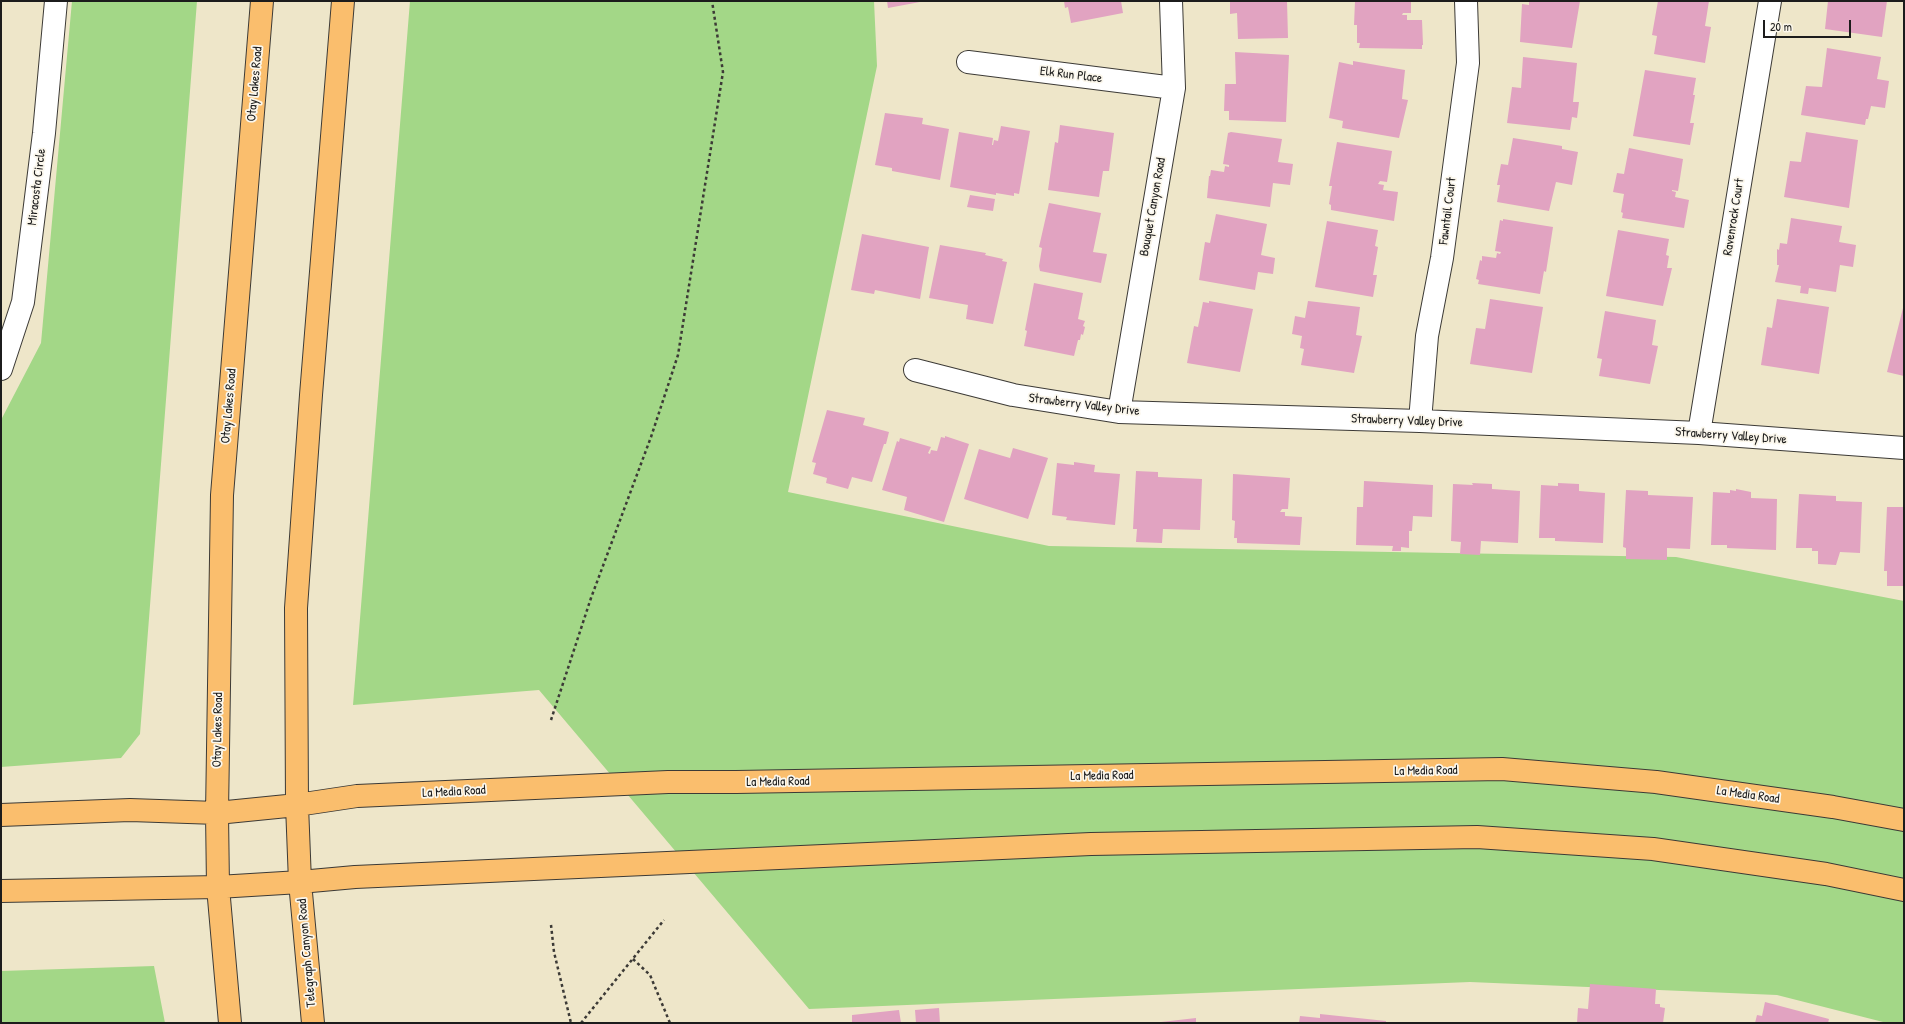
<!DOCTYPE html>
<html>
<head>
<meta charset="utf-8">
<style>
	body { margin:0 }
	#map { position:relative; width:1905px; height:1024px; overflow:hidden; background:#eee6c9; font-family:"Patrick Hand",sans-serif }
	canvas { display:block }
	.frame { position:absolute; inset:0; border:2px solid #1c1c1c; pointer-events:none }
	.scale { position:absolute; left:1763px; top:20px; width:88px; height:18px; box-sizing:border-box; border:2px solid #1c1c1c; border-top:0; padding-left:5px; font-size:12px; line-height:14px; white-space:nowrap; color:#1c1c1c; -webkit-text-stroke:3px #fbf7ec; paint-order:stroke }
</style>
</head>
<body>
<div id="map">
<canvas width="1905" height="1024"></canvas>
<div class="frame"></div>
<div class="scale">20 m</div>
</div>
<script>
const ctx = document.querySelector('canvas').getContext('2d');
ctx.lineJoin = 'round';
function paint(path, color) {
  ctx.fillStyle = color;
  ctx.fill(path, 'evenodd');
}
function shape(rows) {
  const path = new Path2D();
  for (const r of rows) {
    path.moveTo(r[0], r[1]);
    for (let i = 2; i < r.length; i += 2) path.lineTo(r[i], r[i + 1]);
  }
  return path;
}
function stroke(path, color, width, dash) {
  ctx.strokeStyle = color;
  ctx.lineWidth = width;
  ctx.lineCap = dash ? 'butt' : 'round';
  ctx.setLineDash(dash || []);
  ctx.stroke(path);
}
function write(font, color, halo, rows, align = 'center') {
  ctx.font = font + ' "Patrick Hand",sans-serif';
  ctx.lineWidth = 3.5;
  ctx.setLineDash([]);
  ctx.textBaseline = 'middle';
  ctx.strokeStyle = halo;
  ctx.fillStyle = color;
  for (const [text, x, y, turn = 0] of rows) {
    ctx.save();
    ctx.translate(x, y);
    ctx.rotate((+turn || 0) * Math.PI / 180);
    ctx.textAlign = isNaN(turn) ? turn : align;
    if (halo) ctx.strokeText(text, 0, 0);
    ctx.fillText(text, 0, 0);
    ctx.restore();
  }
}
const green = shape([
	[72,1,197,1,140,734,121,758,1,767,1,420,41,343],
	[410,1,874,1,877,66,788,492,1049,546,1676,557,1904,601,1904,1023,1887,1023,1777,995,1470,982,809,1009,539,690,353,705],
	[154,966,165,1023,1,1023,1,971]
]);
const building = shape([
	[887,1,920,1,920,2,888,8],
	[1064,1,1121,1,1123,13,1071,23,1068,7,1065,8],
	[1230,1,1287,1,1288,38,1238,39,1237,13,1230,14],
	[1355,1,1411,1,1411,13,1403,13,1402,15,1407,15,1407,20,1422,20,1423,45,1422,45,1422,49,1359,48,1360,43,1357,43,1357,25,1354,25],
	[1529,1,1580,1,1572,48,1520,42,1522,4,1529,5],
	[1658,1,1709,1,1705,26,1711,27,1705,63,1654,54,1657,36,1652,35],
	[1828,1,1887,1,1882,37,1825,29],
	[1827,48,1881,57,1877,79,1889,81,1885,108,1871,106,1868,119,1866,119,1865,125,1801,115,1806,86,1822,87],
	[1235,52,1289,55,1286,122,1229,120,1229,111,1224,111,1225,84,1236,84],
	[1523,57,1577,63,1573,102,1579,102,1577,118,1572,117,1570,130,1507,123,1512,87,1521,88],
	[1353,61,1405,70,1402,99,1408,100,1399,138,1342,128,1343,121,1329,118,1339,62,1353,65],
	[1645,70,1696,78,1693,95,1695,95,1690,123,1694,123,1690,145,1633,136],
	[885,113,923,118,922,124,949,129,940,180,892,171,892,168,875,165],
	[1060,125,1114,133,1109,171,1103,171,1099,197,1048,190,1055,142,1058,143],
	[1001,126,1030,131,1019,194,1014,193,1014,196,996,193,996,195,950,187,959,132,993,138,992,145,993,145,994,140,998,141],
	[1231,132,1282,139,1278,162,1293,164,1290,185,1273,183,1270,207,1207,198,1209,176,1210,176,1211,170,1224,172,1225,166,1229,167,1229,165,1223,164,1228,133],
	[1806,132,1858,140,1849,208,1784,197,1790,161,1801,162],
	[1513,138,1562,146,1562,149,1578,152,1572,185,1556,182,1549,211,1497,202,1500,185,1497,185,1501,164,1508,165],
	[1337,142,1392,151,1387,182,1380,181,1378,184,1384,185,1383,190,1398,192,1394,221,1331,210,1331,205,1329,204,1332,186,1329,186],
	[1629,148,1683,159,1678,191,1672,190,1672,191,1676,192,1675,197,1689,200,1684,228,1622,218,1623,213,1621,212,1624,194,1613,192,1617,173,1624,174],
	[970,195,995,199,993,211,967,207],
	[1049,203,1101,213,1093,252,1107,254,1101,283,1040,271,1039,266,1042,248,1039,247],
	[1216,214,1267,224,1261,255,1275,258,1273,274,1258,272,1255,290,1199,280,1205,242,1210,243],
	[1791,218,1842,226,1839,242,1856,245,1853,267,1840,265,1836,292,1809,288,1808,294,1800,293,1801,286,1775,282,1779,265,1777,265,1777,249,1779,250,1780,243,1787,244],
	[1503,219,1553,227,1546,272,1544,271,1540,294,1478,284,1479,280,1476,279,1480,260,1482,261,1482,256,1496,258,1497,253,1500,254,1501,252,1495,251,1500,220,1503,221],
	[1327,221,1378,230,1375,246,1378,247,1373,275,1377,275,1373,297,1315,287],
	[1618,230,1669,239,1666,255,1669,256,1667,268,1672,268,1663,306,1606,296],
	[862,234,929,247,920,299,875,290,874,294,851,290],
	[940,245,986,253,985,255,1003,259,1002,261,1007,262,993,324,966,319,968,305,929,298],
	[1034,283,1083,293,1078,319,1085,321,1083,326,1085,327,1083,335,1081,334,1080,340,1078,340,1074,356,1024,346,1027,331,1025,330],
	[1490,299,1543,307,1532,373,1470,364,1476,328,1485,329],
	[1777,299,1829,307,1819,374,1761,365,1767,327,1772,328],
	[1209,301,1253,309,1240,372,1187,363,1194,326,1198,327,1203,302,1209,303],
	[1308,301,1360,307,1356,335,1362,336,1354,373,1301,365,1304,349,1300,348,1302,336,1292,334,1295,316,1305,318],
	[1903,308,1904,308,1904,376,1887,372],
	[1605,311,1656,320,1652,345,1658,346,1650,384,1599,376,1602,359,1597,358],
	[827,410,865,418,863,425,889,432,886,444,884,444,872,482,852,477,848,489,826,483,827,478,813,474,816,463,812,462],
	[945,436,969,444,944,522,904,510,907,497,882,490,897,441,899,442,900,438,931,447,928,453,930,454,931,450,937,451,941,437,945,438],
	[1013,448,1048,458,1028,519,964,499,979,449,1010,458],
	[1074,462,1095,465,1094,472,1120,474,1115,525,1066,520,1067,517,1052,515,1057,463,1074,465],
	[1136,471,1158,472,1158,477,1202,479,1200,530,1163,529,1162,543,1136,542,1137,529,1133,529],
	[1233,474,1290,478,1288,509,1282,509,1280,512,1285,512,1285,516,1302,517,1300,545,1237,543,1237,538,1234,538,1235,521,1232,520],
	[1364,481,1433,485,1432,517,1413,516,1412,531,1409,531,1409,548,1401,547,1401,551,1392,551,1393,546,1356,545,1357,507,1363,507],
	[1472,483,1492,484,1492,489,1520,491,1518,543,1481,541,1480,555,1460,554,1461,542,1451,541,1453,484,1473,485],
	[1558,483,1579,484,1579,491,1605,493,1603,543,1555,541,1555,538,1539,538,1541,485,1558,486],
	[1736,489,1751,492,1751,498,1777,499,1776,550,1727,548,1727,545,1711,545,1713,492,1730,493,1730,490,1736,491],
	[1626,490,1648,491,1648,495,1693,497,1690,549,1667,548,1667,560,1626,559,1626,548,1623,547],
	[1799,494,1836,496,1836,501,1862,502,1860,553,1840,552,1836,565,1818,564,1818,551,1812,551,1812,548,1796,548],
	[1887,507,1904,507,1904,586,1887,586,1887,571,1884,571],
	[1590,984,1656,989,1655,1004,1660,1004,1660,1007,1665,1008,1663,1023,1577,1023,1578,1008,1588,1009],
	[1765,1002,1829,1019,1828,1023,1755,1023,1757,1015,1762,1016],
	[939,1008,940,1023,916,1023,915,1010],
	[899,1010,901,1023,852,1023,852,1015],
	[1320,1014,1386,1021,1386,1023,1299,1023,1300,1016,1320,1018],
	[1196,1018,1196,1023,1161,1023,1161,1022]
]);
const path = shape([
	[551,720,591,598,651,437,678,355,723,72,712,1],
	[551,925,554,952,571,1023],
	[633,959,650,975,670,1023],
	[581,1023,664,920]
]);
const minor = shape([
	[968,62,1174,88],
	[1,369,23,302,44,133,56,1],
	[915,370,1013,395,1119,412,1420,421,1699,433,1904,448],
	[1119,412,1174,88,1171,1],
	[1420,421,1427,336,1442,258,1468,63,1466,1],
	[1699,433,1770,1]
]);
const major = shape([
	[1,815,130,810,217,813,297,805,357,796,668,782,736,782,1502,769,1656,782,1833,807,1904,820],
	[1,891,218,887,300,882,355,877,1091,844,1477,837,1653,849,1826,874,1904,890],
	[230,1023,218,887,217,813,222,495,262,1],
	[313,1023,300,882,297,805,296,608,311,395,343,1]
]);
const streetNames = [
	["Elk Run Place",1071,75,7],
	["Otay Lakes Road",255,84,-85],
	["Miracosta Circle",37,187,-83],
	["Bouquet Canyon Road",1153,207,-80],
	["Fawntail Court",1448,211,-83],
	["Ravenrock Court",1734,217,-81],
	["Strawberry Valley Drive",1084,405,7],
	["Otay Lakes Road",229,406,-85],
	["Strawberry Valley Drive",1407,421,2],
	["Strawberry Valley Drive",1731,436,4],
	["Otay Lakes Road",218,730,-89],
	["La Media Road",1426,771,-1],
	["La Media Road",1102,776,-1],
	["La Media Road",778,782,-1],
	["La Media Road",454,792,-3],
	["La Media Road",1748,795,8],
	["Telegraph Canyon Road",307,953,-95]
];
paint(green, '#a3d787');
paint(building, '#e1a3c1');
stroke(minor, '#3c3a36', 24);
stroke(major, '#3c3a36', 24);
stroke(path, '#3c3a36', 2.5, [3, 3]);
stroke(minor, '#fff', 22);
stroke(major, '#fabe6d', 22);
write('13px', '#1c1c1c', '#fbf7ec', streetNames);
</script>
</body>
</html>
